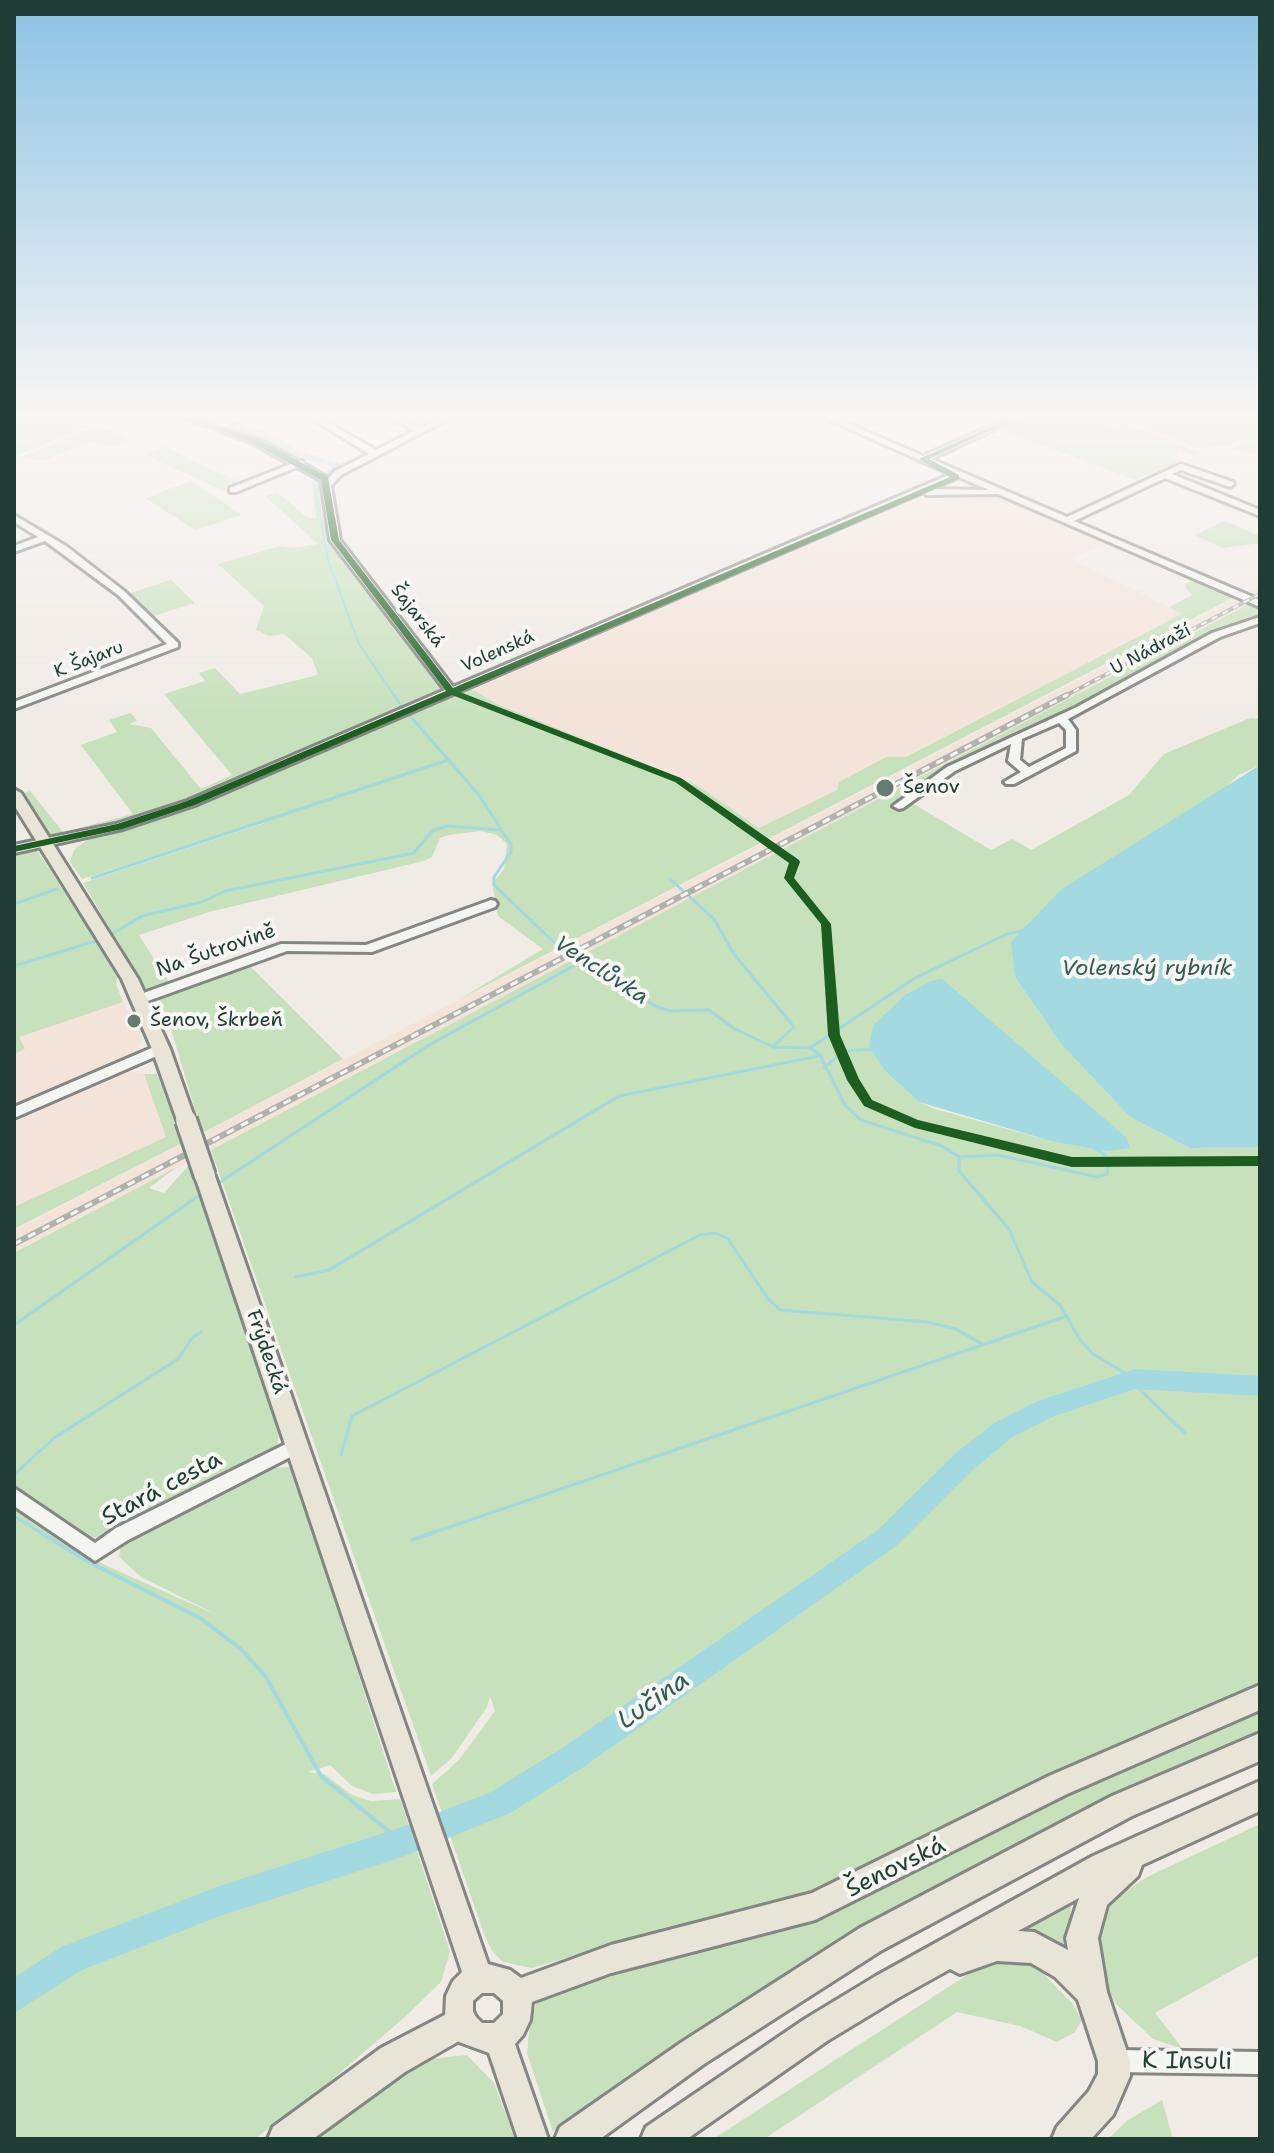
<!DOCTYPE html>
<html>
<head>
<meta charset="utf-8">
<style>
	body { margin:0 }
	#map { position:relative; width:1274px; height:2153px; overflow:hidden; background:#f1ebe6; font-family:"Shantell Sans",sans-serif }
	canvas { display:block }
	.frame { position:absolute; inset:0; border:16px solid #1f3d34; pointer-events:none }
</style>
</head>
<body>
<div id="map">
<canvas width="1274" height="2153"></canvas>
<div class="frame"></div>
</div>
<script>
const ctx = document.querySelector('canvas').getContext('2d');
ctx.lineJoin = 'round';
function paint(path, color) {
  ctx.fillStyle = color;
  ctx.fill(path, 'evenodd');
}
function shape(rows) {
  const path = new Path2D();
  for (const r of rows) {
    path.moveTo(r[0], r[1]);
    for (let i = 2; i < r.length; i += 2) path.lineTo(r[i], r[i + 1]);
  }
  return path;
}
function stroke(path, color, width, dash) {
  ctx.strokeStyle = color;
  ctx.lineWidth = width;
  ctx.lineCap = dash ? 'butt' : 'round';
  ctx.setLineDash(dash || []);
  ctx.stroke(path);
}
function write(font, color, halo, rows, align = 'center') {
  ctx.font = font + ' "Shantell Sans",sans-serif';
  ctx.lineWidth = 8;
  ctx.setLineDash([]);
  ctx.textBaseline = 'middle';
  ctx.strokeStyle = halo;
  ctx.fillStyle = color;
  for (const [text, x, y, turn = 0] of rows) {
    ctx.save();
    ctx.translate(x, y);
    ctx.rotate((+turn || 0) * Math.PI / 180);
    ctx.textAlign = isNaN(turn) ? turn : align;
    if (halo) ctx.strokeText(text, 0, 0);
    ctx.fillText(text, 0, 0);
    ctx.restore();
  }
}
const built = shape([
	[931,494,1011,499,1110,541,1072,559,1183,614,906,757,886,757,837,790,759,828,697,785,497,704,472,689],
	[1260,586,1260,599,14,1253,14,1230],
	[123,1002,129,1016,125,1018,127,1024,133,1022,143,1035,136,1054,14,1108,14,1054,25,1049,18,1037],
	[129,1072,144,1074,167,1137,14,1207,14,1122]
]);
const green = shape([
	[14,418,59,418,80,426,90,426,14,457,17,442],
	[195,418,227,418,270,433,298,450,346,466,326,478,323,477,332,467,300,458,251,433,226,426,228,423],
	[1020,418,1089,418,1112,427,1125,423,1202,453,1196,456,1180,450,1174,455,1179,462,1135,480,996,428],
	[1124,418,1260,418,1260,455,1234,449,1242,443,1240,439,1228,446,1194,448],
	[96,426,125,436,128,441,113,447,92,441,42,461,23,456],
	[165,446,204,466,244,484,226,492,145,455],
	[319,478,334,541,443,689,389,716,179,803,84,833,51,836,22,794,30,791,63,832,133,814,81,745,117,732,109,720,131,713,137,721,129,724,151,728,201,789,232,775,164,694,205,681,199,673,215,668,240,694,318,675,312,658,284,634,269,636,256,630,264,606,218,564,280,546,293,548,318,544,265,496,277,492,307,517,316,519,312,481],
	[191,481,211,494,242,515,195,530,145,498],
	[1225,521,1260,536,1260,543,1223,548,1194,535],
	[171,580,195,603,150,617,127,594],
	[1199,580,1236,596,458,1000,543,949,498,916,492,884,504,869,507,844,497,835,481,831,449,835,440,838,432,857,424,861,209,912,139,935,170,984,153,990,146,989,83,883,264,823,265,820,82,879,70,862,74,850,87,840,201,803,472,689,497,704,697,785,759,828,837,790,839,782,886,757,906,757,1182,614,1169,607,1192,595,1185,587,1187,583],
	[1251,603,1260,607,1260,618,1217,632,1084,705,967,759,905,799,991,850,1012,839,1031,850,1129,795,1164,754,1250,718,1260,719,1260,765,1239,775,1015,977,1061,1044,1130,1117,1190,1148,1260,1147,1260,1686,1078,1765,826,1890,631,1939,532,1968,503,1962,492,1951,484,1934,432,1784,459,1760,495,1711,490,1696,487,1707,452,1758,431,1776,211,1150],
	[870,1046,1076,1096,1127,1138,1130,1147,1051,1141,935,1109,919,1102,885,1071],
	[30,848,37,850,102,950,117,977,116,984,123,1002,19,1037,25,1049,14,1054,14,852],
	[250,966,343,1059,202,1133,168,1019,158,1009,164,1006,158,996],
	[144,1074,157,1074,182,1143,14,1229,14,1207,166,1137],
	[189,1165,279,1427,278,1444,274,1452,105,1536,84,1539,14,1492,14,1253,177,1167,149,1188,164,1193],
	[292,1467,396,1792,373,1794,352,1786,330,1765,308,1772,324,1774,352,1795,371,1801,400,1799,450,1952,441,1982,406,2016,306,2102,254,2139,14,2139,14,1502,96,1561,219,1616,141,1577,119,1557,121,1545,127,1538,254,1474,270,1468],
	[1260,1706,1260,1731,1091,1804,862,1926,681,2039,553,2132,527,2053,530,2023,537,2002,544,1996,563,1985,843,1907,1101,1777],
	[1260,1824,1260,1955,1155,2013,1183,2049,1153,2039,1117,2005,1100,1976,1099,1931,1111,1901,1147,1877],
	[1071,1906,1068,1950,1029,1928],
	[984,1964,1034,1964,1072,2003,1082,2020,1075,2032,1057,2042,1020,2026,957,2012,764,2139,713,2139],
	[467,2055,494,2083,515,2139,309,2139,386,2083,429,2059],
	[1162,2100,1173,2139,1108,2139,1128,2120]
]);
const water = shape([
	[1260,765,1260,1147,1190,1148,1130,1117,1061,1044,1015,977,1011,942,1062,889],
	[942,979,1127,1138,1130,1148,1107,1151,1051,1141,919,1102,885,1071,869,1046,873,1026,905,995,931,981]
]);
const streamFar2 = shape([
	[207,418,264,436,282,449,336,466,319,481,316,494,328,560,359,644,395,697],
	[1260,426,1247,430,1260,437]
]);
const streamFar1 = shape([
	[394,695,402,707],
	[411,717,478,794,501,829],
	[92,878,448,760],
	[670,879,714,919,734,954,794,1027,775,1045],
	[14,904,57,889],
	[109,936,142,916,202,902,225,891,414,853,432,831,447,826,501,830,511,844,511,852,494,877,494,885,563,951,657,1007,671,1011,709,1010,733,1028,773,1047,810,1048,820,1055,845,1105,861,1120,942,1146,959,1157,959,1171,1009,1229,1032,1282,1060,1305,1080,1340,1093,1354,1135,1379],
	[14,966,102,939],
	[810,1048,915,978,1007,934,1023,931],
	[824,1068,844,1051,874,1049],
	[959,1157,998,1155,1097,1177,1107,1174,1109,1164,1104,1154,1094,1148],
	[217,1184,429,1045,579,963],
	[296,1277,329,1270,619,1096,819,1056],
	[14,1325,204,1192],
	[1130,1380,1185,1433],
	[341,1455,352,1416,700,1235,716,1233,728,1239,769,1300,780,1310,927,1322,956,1329,982,1344],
	[14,1475,54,1438,178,1359,192,1338,201,1332],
	[14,1516,43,1534],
	[429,1534,1067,1316]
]);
const stream = shape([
	[40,1532,87,1561,200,1618,241,1649,266,1677,321,1776,402,1842],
	[412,1540,435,1532]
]);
const river = shape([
	[1135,1369,1260,1376,1260,1396,1135,1389,1055,1416,1014,1436,976,1467,896,1546,582,1768,510,1813,402,1857,220,1916,82,1970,14,2013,14,1978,61,1947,220,1886,402,1827,491,1792,562,1748,878,1530,958,1451,996,1422,1038,1401,1135,1369]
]);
const minor = shape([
	[185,418,196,418,215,424,235,418,247,418,222,427,256,438,298,461,303,461,304,464,329,478,335,471,369,454,311,418,320,418,376,450,414,431,392,418,401,418,420,428,440,418,450,418,341,475,331,486,340,540,453,687,951,474,825,418,835,418,923,456,1009,418,1019,418,931,459,1067,517,1181,464,1233,482,1234,484,1230,487,1181,470,1172,474,1260,510,1260,516,1165,478,1074,521,1260,600,1260,607,998,494,927,495,923,492,195,805,123,829,14,853,14,845,116,824,187,801,445,690,330,540,321,480,297,467,236,492,230,492,230,488,291,464,250,442,185,418],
	[959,477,989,490,930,489,959,477],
	[14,515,66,546,124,591,178,643,178,647,14,709,14,702,167,644,118,595,45,541,14,552,14,546,38,537,14,522,14,515],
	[1260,617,1260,623,1220,637,1068,719,1076,730,1076,751,1014,784,1006,784,1004,782,1021,772,1008,761,1011,744,955,771,903,808,899,809,893,806,947,767,1077,707,1212,633,1260,617],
	[1059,723,1066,730,1066,748,1029,767,1020,760,1022,739,1059,723],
	[491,900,495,901,497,904,495,907,372,952,287,951,145,1002,140,1003,133,999,135,996,281,944,366,945,491,900],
	[161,1044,168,1049,166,1052,14,1118,14,1107,161,1044],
	[298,1438,304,1440,307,1445,304,1450,128,1540,95,1561,14,1506,14,1488,95,1543,116,1528,298,1438],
	[1114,2050,1260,2052,1260,2074,1114,2072,1106,2069,1103,2061,1106,2053,1114,2050]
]);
const major = shape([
	[14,789,21,793,138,979,170,1049,195,1120,193,1125,179,1125,177,1120,152,1049,122,979,14,805,14,789],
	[205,1169,212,1171,215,1176,488,1964,510,1970,521,1978,611,1945,812,1893,1049,1776,1260,1685,1260,1710,1067,1794,815,1920,611,1973,532,2002,530,2020,523,2035,515,2044,548,2139,518,2139,489,2053,459,2042,445,2017,446,1996,453,1981,462,1972,195,1176,198,1171,205,1169],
	[482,1993,494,1993,503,2001,503,2014,494,2023,482,2023,473,2014,473,2001,482,1993]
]);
const highway = shape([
	[1260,1733,1260,1761,1132,1816,882,1950,704,2064,600,2139,555,2139,560,2127,682,2042,860,1928,1112,1796,1260,1733],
	[1260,1781,1260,1811,1142,1865,1138,1876,1107,1905,1098,1938,1107,1992,1130,2061,1130,2076,1113,2115,1091,2139,1052,2139,1057,2127,1089,2091,1098,2074,1098,2061,1078,2000,1055,1977,1031,1963,997,1961,960,1974,950,1969,898,1998,827,2041,687,2139,641,2139,646,2127,805,2019,876,1976,1093,1856,1260,1781],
	[1079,1898,1066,1938,1068,1950,1034,1932,1018,1931,1079,1898],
	[462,2006,473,2011,478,2022,473,2033,405,2072,313,2139,268,2139,273,2127,381,2048,462,2006]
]);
const railFar1 = shape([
	[1063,697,1260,594]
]);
const rail = shape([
	[14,1244,1067,695]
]);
const majorBridge = shape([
	[186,1120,205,1176]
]);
const cycleway = shape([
	[186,418,195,418,256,438,328,477,339,540,453,688,950,477,919,459,1010,418,1018,418,929,459,959,475,959,479,460,692,681,778,799,860,800,862,794,878,831,924,840,1035,859,1079,872,1100,918,1120,1072,1157,1260,1156,1260,1166,1072,1167,915,1128,864,1106,847,1080,828,1035,821,924,784,878,789,863,675,782,452,695,195,805,123,829,14,852,14,846,117,824,187,801,446,691,331,540,321,480,250,442,186,418]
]);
const markers = [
	[885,788,10,"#687a72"],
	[134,1021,8,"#687a72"]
];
const farStreetnames = [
	["Šajarská",417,616,52],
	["U Nádraží",1151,650,-28],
	["Volenská",498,652,-24],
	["K Šajaru",89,660,-21]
];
const poiNames = [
	["Šenov",903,788],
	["Šenov, Škrbeň",150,1021]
];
const streetNames = [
	["Na Šutrovině",216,951,-19],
	["Frýdecká",266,1352,71]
];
const waterNames = [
	["Volenský rybník",1147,969],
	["Venclůvka",601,971,33]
];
const nearStreetnames = [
	["Stará cesta",162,1489,-28],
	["Šenovská",896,1868,-26],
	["K Insuli",1187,2062,1]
];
const nearWaternames = [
	["Lučina",654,1701,-35]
];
paint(built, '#f3e3d9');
paint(green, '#c7e1bc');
paint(water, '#a3d9e1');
stroke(streamFar2, '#a3d9e1', 2);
stroke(streamFar1, '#a3d9e1', 3);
stroke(stream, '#a3d9e1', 4);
paint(river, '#a3d9e1');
stroke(minor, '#838682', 6);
stroke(major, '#838682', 6);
stroke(highway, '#838682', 6);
paint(minor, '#f4f4f1');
paint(major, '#e8e4d8');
paint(highway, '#e8e4d8');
stroke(railFar1, '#b0b2b0', 4);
stroke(rail, '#b0b2b0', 6);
stroke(railFar1, '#f6f6f2', 2, [6]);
stroke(rail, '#f6f6f2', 3, [8]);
stroke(majorBridge, '#838682', 26, []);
stroke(majorBridge, '#e8e4d8', 20);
paint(cycleway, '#1b5e20');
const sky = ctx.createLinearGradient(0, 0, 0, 719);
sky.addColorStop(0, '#8cc3e5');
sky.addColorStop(0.58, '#f9f6f4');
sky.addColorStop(1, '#f9f6f400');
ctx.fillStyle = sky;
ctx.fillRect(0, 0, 1274, 719);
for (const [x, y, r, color] of markers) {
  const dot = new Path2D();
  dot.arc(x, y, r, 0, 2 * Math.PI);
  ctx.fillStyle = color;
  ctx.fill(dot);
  stroke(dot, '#f6f6f2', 3);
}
write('18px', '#1f3d34', '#f6f6f2', farStreetnames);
write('20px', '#1f3d34', '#f6f6f2', poiNames, 'left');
write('20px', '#1f3d34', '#f6f6f2', streetNames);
write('italic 22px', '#335b56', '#f6f6f2', waterNames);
write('24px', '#1f3d34', '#f6f6f2', nearStreetnames);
write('italic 26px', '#335b56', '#f6f6f2', nearWaternames);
</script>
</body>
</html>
